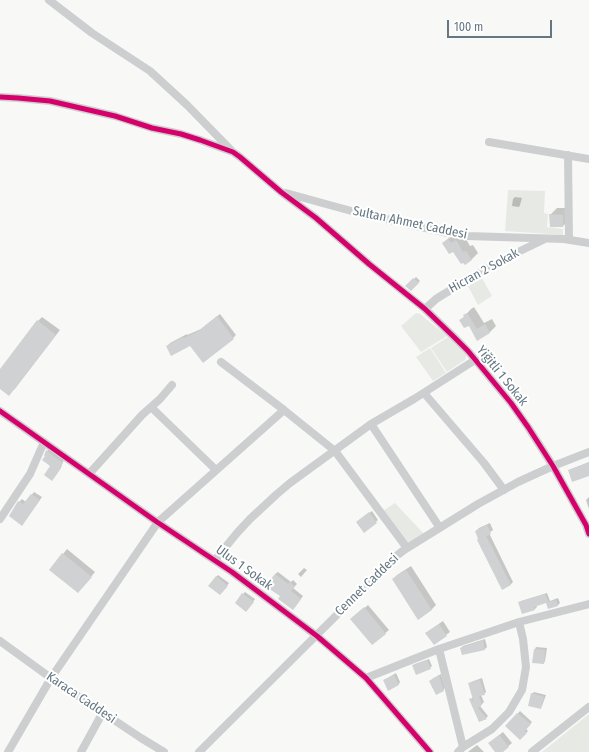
<!DOCTYPE html>
<html>
<head>
<meta charset="utf-8">
<style>
	body { margin:0 }
	#map { position:relative; width:589px; height:752px; overflow:hidden; background:#f8f8f7; font-family:"Fira Sans Condensed",sans-serif }
	canvas { display:block }
	.scale { position:absolute; left:447px; top:20px; width:105px; height:18px; box-sizing:border-box; border:2px solid #647782; border-top:0; padding-left:5px; font-size:12px; line-height:14px; white-space:nowrap; color:#647782; -webkit-text-stroke:3px #fff; paint-order:stroke }
</style>
</head>
<body>
<div id="map">
<canvas width="589" height="752"></canvas>
<div class="scale">100 m</div>
</div>
<script>
const ctx = document.querySelector('canvas').getContext('2d');
ctx.lineJoin = 'round';
function paint(path, color) {
  ctx.fillStyle = color;
  ctx.fill(path, 'evenodd');
}
function shape(rows) {
  const path = new Path2D();
  for (const r of rows) {
    path.moveTo(r[0], r[1]);
    for (let i = 2; i < r.length; i += 2) path.lineTo(r[i], r[i + 1]);
  }
  return path;
}
function stroke(path, color, width, dash) {
  ctx.strokeStyle = color;
  ctx.lineWidth = width;
  ctx.lineCap = dash ? 'butt' : 'round';
  ctx.setLineDash(dash || []);
  ctx.stroke(path);
}
function write(font, color, halo, rows, align = 'center') {
  ctx.font = font + ' "Fira Sans Condensed",sans-serif';
  ctx.lineWidth = 4;
  ctx.setLineDash([]);
  ctx.textBaseline = 'middle';
  ctx.strokeStyle = halo;
  ctx.fillStyle = color;
  for (const [text, x, y, turn = 0] of rows) {
    ctx.save();
    ctx.translate(x, y);
    ctx.rotate((+turn || 0) * Math.PI / 180);
    ctx.textAlign = isNaN(turn) ? turn : align;
    if (halo) ctx.strokeText(text, 0, 0);
    ctx.fillText(text, 0, 0);
    ctx.restore();
  }
}
const green = shape([
	[508,190,545,191,544,213,548,214,547,227,563,229,563,235,505,231],
	[482,278,492,296,478,305,468,286],
	[416,313,420,314,447,336,421,352,401,326],
	[448,337,466,354,466,358,465,360,447,372,431,348],
	[430,348,446,373,433,381,416,357],
	[395,503,424,534,407,544,383,511],
	[589,714,589,752,542,752]
]);
const shadow = shape([
	[515,197,522,198,520,205,519,207,512,206,513,199],
	[557,208,570,208,570,219,563,226,550,215],
	[463,234,470,246,473,245,478,253,472,259,465,264,453,251,443,243,450,237],
	[416,277,420,281,411,290,407,286],
	[474,307,484,323,492,319,496,326,489,333,478,339,469,324,461,320,471,309],
	[220,314,236,335,233,338,191,345,167,346,170,343,187,334,187,335,201,329],
	[42,317,60,330,14,390,0,387,0,371,38,321],
	[49,449,64,460,61,466,62,466,54,478,47,451],
	[589,462,589,475,569,471,571,469],
	[34,492,42,497,24,522,19,502,22,499,26,502],
	[589,497,589,509,586,500],
	[372,511,378,520,364,531,359,520],
	[490,523,493,530,489,533,513,582,510,585,476,531,479,528],
	[67,549,95,572,82,588,63,554],
	[411,566,436,605,431,610,393,579,397,575],
	[304,568,307,570,301,577,298,574],
	[278,572,291,582,293,580,297,584,293,588,303,596,295,607,281,596,275,574],
	[218,575,229,583,222,592,216,577],
	[245,592,255,599,248,609,243,594],
	[547,593,550,601,558,598,560,603,558,605,549,608,547,602,536,605,537,607,535,609,522,613,519,603,521,601],
	[368,605,389,630,372,644,355,616],
	[443,621,450,632,434,644,430,630],
	[485,639,487,647,485,649,462,654,461,648,463,646],
	[536,647,547,648,545,661,544,663,535,649],
	[429,659,432,666,430,668,414,666,415,664],
	[396,673,400,682,399,684,384,680],
	[441,674,445,688,443,690,432,679],
	[482,678,486,692,484,694,481,695,484,702,480,706,488,716,486,718,479,721,470,700,473,697,469,684,471,682],
	[534,692,546,695,542,706,540,708,532,694],
	[520,711,532,722,526,729,528,731,520,739,506,726],
	[503,732,512,743,501,752,497,752,493,740],
	[477,745,484,752,468,752,469,751]
]);
const building = shape([
	[549,214,563,215,563,227,550,227],
	[448,239,451,243,456,240,463,252,466,251,472,260,465,265,463,263,461,264,453,252,449,254,442,243],
	[413,278,419,283,411,291,405,286],
	[467,313,477,329,485,324,490,333,477,341,469,326,464,328,459,320,464,317,463,315],
	[217,316,234,339,203,363,190,346,171,356,166,346,183,337,184,338,197,332],
	[37,320,56,335,9,396,0,389,0,369],
	[46,450,63,463,60,468,61,468,52,481,44,475,50,466,42,460,45,456,44,456],
	[589,463,589,476,572,482,568,470],
	[31,494,40,500,22,526,9,516,18,501,23,504],
	[369,512,377,523,364,533,356,522],
	[487,525,491,534,486,536,511,585,502,590,477,540,478,539,475,531],
	[62,553,92,577,78,593,49,570],
	[406,570,432,610,418,620,392,579],
	[275,574,288,584,290,582,295,587,291,591,301,599,293,610,278,599,280,596,265,586],
	[216,576,228,586,220,595,208,586],
	[242,593,254,602,246,612,235,603],
	[545,594,548,602,556,600,558,606,548,609,546,603,534,607,535,610,522,614,518,602],
	[364,607,386,634,372,645,350,619],
	[439,624,447,636,434,645,425,633],
	[483,640,485,650,462,655,460,648],
	[534,649,545,650,544,664,532,663],
	[427,660,431,669,416,675,412,665],
	[394,675,399,685,388,691,383,680],
	[439,675,444,691,436,695,429,681],
	[480,680,485,695,479,696,482,705,478,708,487,719,479,722,469,699,471,698,474,703,468,683],
	[531,693,544,697,541,709,528,706],
	[517,713,531,724,525,731,527,733,520,740,505,726],
	[499,735,509,747,503,752,495,752,488,743]
]);
const minor = shape([
	[49,0,92,33,150,71,187,105,231,150],
	[0,97,18,98,50,101,115,116,152,128,181,134,200,140,233,152,240,157,281,192,316,218,369,264,425,309,455,338,468,351,511,403,528,427,553,466,586,525,589,534],
	[489,142,589,159],
	[568,155,569,240],
	[286,193,355,212,448,233,467,236,564,239,589,243],
	[425,309,436,299,444,294,483,271,518,252,545,239],
	[221,362,284,410,335,451,407,548],
	[424,393,484,463,504,490],
	[151,407,216,470],
	[0,411,157,522,232,572,317,636,366,678,430,752],
	[371,424,440,528],
	[89,474,142,415,160,399,172,385],
	[0,519,30,474,44,442],
	[215,560,237,533,250,519,277,494,290,483,371,424,414,399,475,360],
	[0,641,51,678,141,738,164,752],
	[439,649,463,747],
	[366,678,439,649,519,622,589,604],
	[8,752,51,678,158,522,284,410],
	[81,752,103,712],
	[199,752,395,557,404,550,478,504,518,482,553,466,589,452],
	[458,752,463,747,492,729,509,712,522,690,526,667,523,639,519,622],
	[532,752,589,707]
]);
const cycleway = shape([
	[0,97,18,98,50,101,115,116,152,128,181,134,200,140,233,152,240,157,281,192,316,218,369,264,425,309,455,338,468,351,511,403,528,427,553,466,586,525,589,534],
	[0,411,157,522,232,572,317,636,366,678,430,752]
]);
const streetNames = [
	["Sultan Ahmet Caddesi",410,223,12],
	["Hicran 2 Sokak",484,271,-29],
	["Yiğitli 1 Sokak",502,376,51],
	["Ulus 1 Sokak",244,568,36],
	["Cennet Caddesi",367,585,-44],
	["Karaca Caddesi",81,698,34]
];
paint(green, '#e7eae4');
paint(shadow, '#0003');
paint(building, '#cfd1d2');
stroke(minor, '#cdcecf', 8);
stroke(cycleway, '#d6006c', 5);
write('13px', '#647782', '#fff', streetNames);
</script>
</body>
</html>
